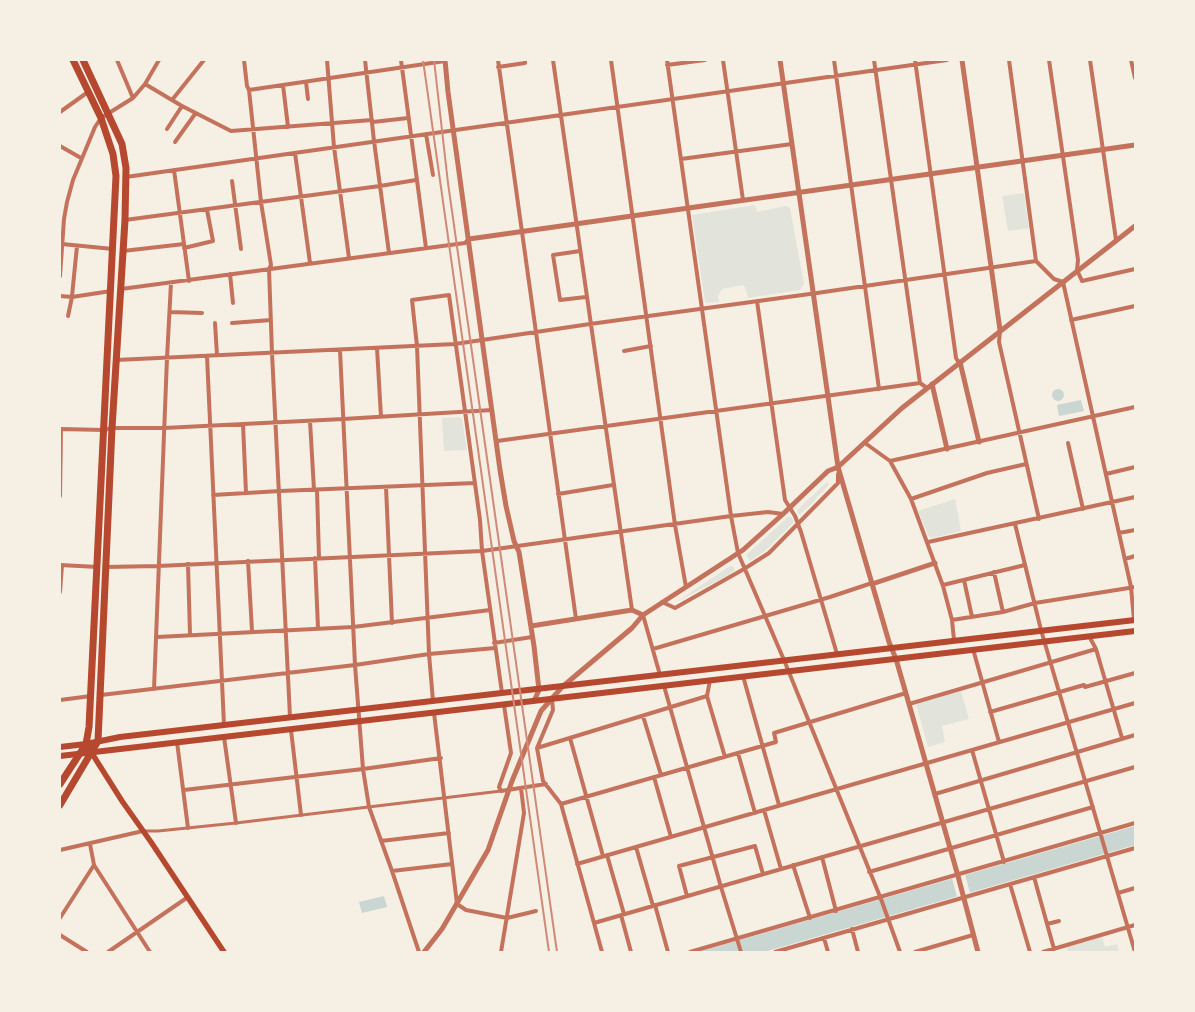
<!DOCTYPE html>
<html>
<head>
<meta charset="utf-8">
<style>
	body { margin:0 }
	#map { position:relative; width:1195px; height:1012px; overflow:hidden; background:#f6efe4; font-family:"Source Serif 4",serif }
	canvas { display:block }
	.frame { position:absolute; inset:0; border:61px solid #f6efe4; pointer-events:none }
</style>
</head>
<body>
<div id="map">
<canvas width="1195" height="1012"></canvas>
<div class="frame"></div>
</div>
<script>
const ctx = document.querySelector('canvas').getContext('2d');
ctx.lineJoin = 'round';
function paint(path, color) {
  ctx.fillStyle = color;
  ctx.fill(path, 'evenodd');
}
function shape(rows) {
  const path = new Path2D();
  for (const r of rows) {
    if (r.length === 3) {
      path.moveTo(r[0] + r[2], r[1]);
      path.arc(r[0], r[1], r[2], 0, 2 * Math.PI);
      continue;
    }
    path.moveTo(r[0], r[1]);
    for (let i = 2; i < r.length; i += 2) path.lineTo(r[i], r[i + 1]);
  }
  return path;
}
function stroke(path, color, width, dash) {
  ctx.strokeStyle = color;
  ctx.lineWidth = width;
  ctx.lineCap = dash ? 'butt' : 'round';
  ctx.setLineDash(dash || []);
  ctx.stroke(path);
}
const green = shape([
	[1024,193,1029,228,1008,231,1002,196],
	[755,205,757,212,786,206,790,208,804,284,800,290,748,298,745,287,743,285,722,289,718,296,719,302,706,303,705,302,692,215],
	[460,417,462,419,467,450,444,451,442,418],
	[828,481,829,485,815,499,816,500,799,515,797,510],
	[955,499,961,531,932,538,929,537,918,511],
	[788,517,791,517,794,522,765,551,750,561,746,555],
	[730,566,733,566,735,570,729,575,676,602],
	[961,691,969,719,942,726,945,742,928,747,916,704],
	[1102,937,1105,947,1117,944,1119,952,1068,952,1067,947]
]);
const water = shape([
	[1058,395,6],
	[1081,400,1084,411,1059,416,1057,405],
	[1135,826,1135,845,764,952,698,952],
	[384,896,387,907,362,913,359,902]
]);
const pier = shape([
	[965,874,970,893,957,897,952,878]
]);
const pedestrian = shape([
	[144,831,158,831,236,823,501,791]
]);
const minor = shape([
	[117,60,133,98],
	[244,60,247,86,249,90,261,202,271,265,269,269,272,353,290,717],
	[327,60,334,147,349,258],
	[365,60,374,141,389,253],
	[401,60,426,248],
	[498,60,576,619],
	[553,60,632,610],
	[611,60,675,525,686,587],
	[667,60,731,516,738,553,784,660,881,899,900,952],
	[723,60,743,200],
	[834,60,879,389],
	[874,60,920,383,927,388],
	[915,60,956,358,959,363],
	[1009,60,1036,261,1054,279,1063,282,1131,587,1134,620],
	[1049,60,1078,260,1077,270,1082,281,1135,269],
	[1090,60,1116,240],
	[1131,60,1135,78],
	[667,65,705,60],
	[498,67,525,63,525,60],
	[306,82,308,99],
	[145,84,182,106,231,131,372,120],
	[283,85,288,127],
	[249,90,445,61],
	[172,100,204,60],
	[60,112,88,92],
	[373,122,408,118],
	[167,129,182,106],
	[426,134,433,175],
	[175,142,195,114],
	[60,146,81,158],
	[295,153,310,263],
	[681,159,792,144],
	[174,170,189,281],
	[126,177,947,60],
	[232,181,241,249],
	[125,220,380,186,416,180],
	[62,244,113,249],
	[184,248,213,241,207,210],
	[123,251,184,244],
	[580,251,553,255,560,300,586,297],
	[230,274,233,303],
	[60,276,64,219,67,202,73,180,95,127,101,118,133,98,145,84,159,60],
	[121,289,465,243,469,239],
	[60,296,72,297,111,291],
	[72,296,77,246],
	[757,301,785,500,795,516,801,532,837,654],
	[170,312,202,313],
	[68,316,72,297],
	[1071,320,1135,306],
	[215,323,217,355],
	[232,323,271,320],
	[1000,331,999,342,1039,519],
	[377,348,381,417],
	[340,350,355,665,363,769,369,807,392,871,419,952],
	[624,351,651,346],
	[207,356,224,725],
	[116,360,455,344,590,324,817,293,1036,261],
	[310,421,314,490],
	[243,424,246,493],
	[60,429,104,430,112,428,164,428,343,419,492,410],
	[497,441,920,383],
	[865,443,890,461,911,499,943,586,952,620,954,640],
	[1068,443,1083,509],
	[890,461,1135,407],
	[1106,474,1135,467],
	[386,487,392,623],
	[317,490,319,558],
	[558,494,613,485],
	[213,495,280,491,475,483],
	[60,496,61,429],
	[911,499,987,473,1026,464],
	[1015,524,1041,630,1135,952],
	[1119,533,1135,530],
	[928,542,1135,497],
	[315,558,318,628],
	[1125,559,1135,556],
	[248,561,252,631],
	[188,564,190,634],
	[60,565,98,567],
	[106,567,158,566,482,551,731,516,768,512,783,514],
	[994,572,1003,612],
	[964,580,972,617],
	[943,585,1025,565],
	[60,592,62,565],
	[662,602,675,608,744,569,769,553,838,483,838,474],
	[643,615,660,675],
	[952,620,1003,612,1035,603,1135,587],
	[1089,636,1096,649,1122,738],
	[157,637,353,627,490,610],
	[494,643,532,637],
	[653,649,830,597,872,583],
	[973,649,999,742],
	[743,676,779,805],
	[710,680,707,696,725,757],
	[664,686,721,887,741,952],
	[154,689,167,358,171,283],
	[101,695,355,665,429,654,495,648],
	[60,700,91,696],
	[552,700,553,710,537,748,543,781,561,804,602,952],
	[433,701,429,654,417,346,412,300,449,295,480,520,482,551,502,693],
	[909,704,1096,649],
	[504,705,511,753,499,787,501,791,546,784],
	[990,712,1084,685,1085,687,1135,673],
	[434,713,457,904,466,910,507,918,536,911],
	[643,716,661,775],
	[291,730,301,815],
	[224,737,236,823],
	[570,738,603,856],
	[177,742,188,828],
	[537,748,707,696],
	[972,750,1004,862],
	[738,753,755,813],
	[654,777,671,837],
	[184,790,363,769,441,758],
	[935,794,1135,735],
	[561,804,776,742,774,733,906,693],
	[764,810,781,869],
	[381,841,449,833],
	[90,844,94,865,150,952],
	[636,847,653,906],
	[60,850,143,831],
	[607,855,624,914],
	[822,857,836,911],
	[577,864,1135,703],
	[793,865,810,918],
	[392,871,452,864],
	[869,872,1093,807],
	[1034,877,1054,949],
	[1010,884,1030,952],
	[1118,893,1135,888],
	[687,896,679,866,755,846,763,874],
	[655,905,668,952],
	[621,915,631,952],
	[60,918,94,865],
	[594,923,1135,767],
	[1047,924,1059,921],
	[852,929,858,952],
	[60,935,87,952],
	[824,938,828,952],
	[108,952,188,897],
	[501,952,524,813,521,788],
	[690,952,1135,823],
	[775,952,1135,848],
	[915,952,973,935],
	[1043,952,1135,925]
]);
const tertiary = shape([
	[445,60,448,92,500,470,506,506,514,541,519,552,534,646,539,690,534,701],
	[780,60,838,467,889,642,896,659,909,704,958,876,978,952],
	[962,60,1000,330],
	[469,239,1135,145],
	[960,362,979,442],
	[932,384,947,449],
	[872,584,935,563],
	[531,626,632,610,643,615],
	[424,952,442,929,488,850,512,781,541,711,562,687,632,628,643,615,743,550,783,514,828,471,838,467,902,408,1135,226]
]);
const secondary = shape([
	[86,744,122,801,151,842,224,952]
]);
const primary = shape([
	[60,747,86,744,120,737,1135,620],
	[60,756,1135,631]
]);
const trunk = shape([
	[60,784,86,744,89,727,116,176,113,154,101,118,73,60],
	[60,805,98,741,112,428,125,220,126,168,122,144,83,60]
]);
const rail = shape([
	[423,60,549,952],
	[434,60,448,183,557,952]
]);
paint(green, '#e2e4dc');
paint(water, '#c9d6d2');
paint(pier, '#f6efe4');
stroke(pedestrian, '#c5725c', 3);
stroke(minor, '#c5725c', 4);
stroke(tertiary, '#c5725c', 5);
stroke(secondary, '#b5482f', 5.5);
stroke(primary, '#b5482f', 6);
stroke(trunk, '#b5482f', 7);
stroke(rail, '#cf8b77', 2);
</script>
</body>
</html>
